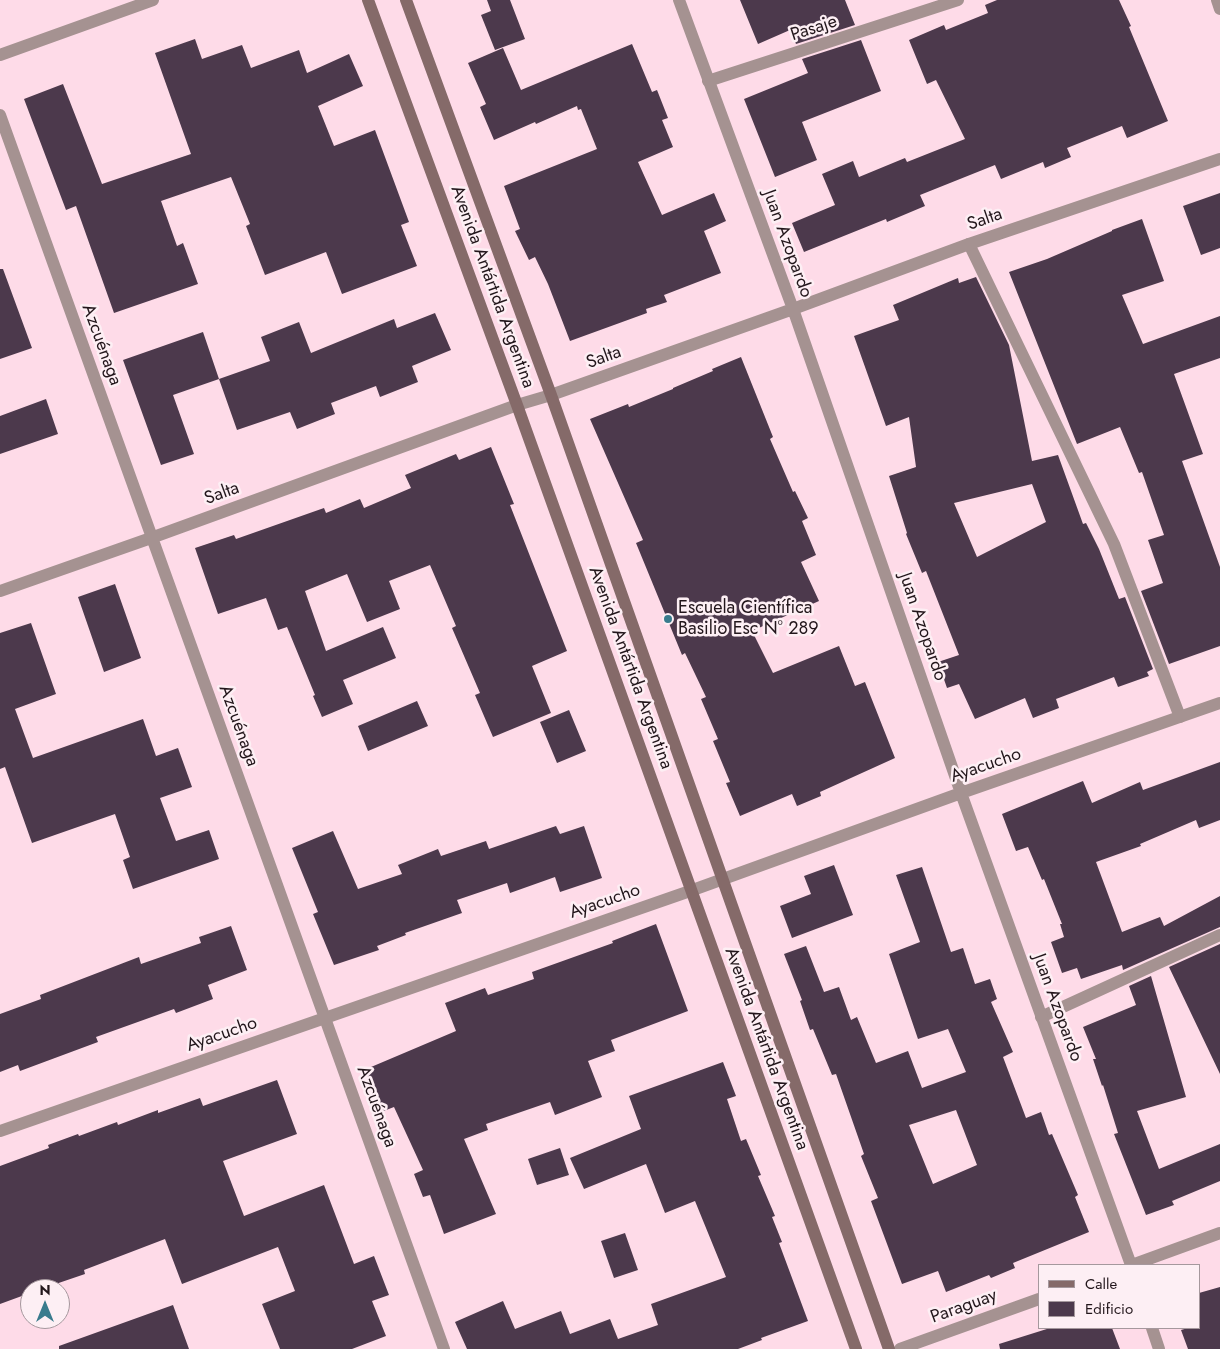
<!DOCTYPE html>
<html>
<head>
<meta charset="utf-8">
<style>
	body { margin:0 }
	#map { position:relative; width:1220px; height:1349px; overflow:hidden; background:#fedbe8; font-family:Jost,sans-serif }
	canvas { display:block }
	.legend { position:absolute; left:1038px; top:1264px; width:162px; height:65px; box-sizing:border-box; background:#fdeff4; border:1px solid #a5989d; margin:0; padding:6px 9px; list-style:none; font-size:15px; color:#22161b }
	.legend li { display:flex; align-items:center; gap:10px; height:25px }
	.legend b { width:25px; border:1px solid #a5989d }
	.north { position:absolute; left:20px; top:1279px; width:50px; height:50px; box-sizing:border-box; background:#fdeff4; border:1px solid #a5989d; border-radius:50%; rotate:0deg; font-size:14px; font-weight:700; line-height:20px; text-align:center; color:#22161b }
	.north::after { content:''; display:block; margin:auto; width:18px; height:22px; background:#397b8d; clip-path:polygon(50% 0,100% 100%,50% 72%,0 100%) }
</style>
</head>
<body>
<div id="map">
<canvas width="1220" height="1349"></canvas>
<ul class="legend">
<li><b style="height:6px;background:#856a69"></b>Calle</li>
<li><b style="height:14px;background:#4c394c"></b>Edificio</li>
</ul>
<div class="north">N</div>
</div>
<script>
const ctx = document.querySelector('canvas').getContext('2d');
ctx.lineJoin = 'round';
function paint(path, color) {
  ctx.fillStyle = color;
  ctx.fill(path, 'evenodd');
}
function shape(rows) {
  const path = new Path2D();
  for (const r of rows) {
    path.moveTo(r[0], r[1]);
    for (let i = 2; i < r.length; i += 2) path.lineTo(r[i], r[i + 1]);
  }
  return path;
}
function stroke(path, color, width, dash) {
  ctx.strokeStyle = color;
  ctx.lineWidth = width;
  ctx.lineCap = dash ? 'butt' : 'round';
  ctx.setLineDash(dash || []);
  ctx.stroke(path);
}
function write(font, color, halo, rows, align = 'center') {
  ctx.font = font + ' Jost,sans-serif';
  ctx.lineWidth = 5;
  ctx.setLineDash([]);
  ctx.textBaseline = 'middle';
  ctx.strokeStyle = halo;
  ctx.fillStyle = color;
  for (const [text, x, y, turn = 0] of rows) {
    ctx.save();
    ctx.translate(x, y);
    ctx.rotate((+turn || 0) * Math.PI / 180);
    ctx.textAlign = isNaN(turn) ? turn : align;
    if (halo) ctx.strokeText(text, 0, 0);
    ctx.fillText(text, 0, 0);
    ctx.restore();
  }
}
const building = shape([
	[487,0,510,0,525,39,495,50,481,15,491,11],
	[740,0,845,0,855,25,796,44,790,30,758,44],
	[997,0,1119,0,1131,26,1129,27,1168,121,1127,138,1122,126,1067,148,1071,157,1045,168,1043,162,1001,179,995,165,920,195,925,206,887,222,886,219,804,252,792,223,835,205,822,174,853,161,859,177,905,158,907,162,965,139,936,80,927,84,909,40,944,25,946,30,988,13,985,5],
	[195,39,202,59,242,45,251,68,299,50,307,73,349,54,363,86,318,106,334,146,375,130,409,222,401,225,417,266,342,294,326,252,265,275,246,226,250,224,231,177,161,201,177,246,183,243,198,284,114,313,76,206,66,210,24,99,63,84,102,184,191,154,155,53],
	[861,40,881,91,802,122,817,160,775,177,744,99,808,73,802,59],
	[632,44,652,92,657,90,668,118,662,120,673,147,638,162,662,215,714,193,726,221,704,231,721,273,664,295,667,302,646,309,647,313,570,341,548,284,535,257,529,260,515,231,520,229,504,186,597,149,581,109,578,110,577,106,536,124,535,122,494,140,480,107,486,104,468,63,503,48,521,90],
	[1220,193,1220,248,1201,255,1183,206],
	[1142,219,1164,281,1122,295,1143,344,1220,316,1220,358,1174,374,1203,454,1182,461,1220,567,1220,646,1169,664,1141,591,1163,583,1148,540,1164,535,1142,472,1139,473,1120,427,1077,444,1009,272,1047,259,1112,231,1112,230],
	[0,269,3,269,32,348,0,359],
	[976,277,1009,345,1032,461,1058,455,1083,524,1086,523,1099,549,1119,599,1125,597,1153,669,1147,672,1149,676,1118,687,1114,677,1056,699,1059,708,1033,718,1025,698,975,719,959,684,947,688,938,662,959,655,926,571,922,573,906,534,907,533,889,476,916,467,909,417,886,426,854,336,899,320,893,305,958,278,959,283],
	[1032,484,1046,522,977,557,954,503],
	[435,313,451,350,412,366,418,382,380,397,376,386,331,403,335,414,297,429,290,412,237,430,219,379,270,361,261,337,299,322,311,353,394,319,397,328],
	[203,332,219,379,173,395,194,454,161,465,123,360],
	[741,357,773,437,770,439,793,492,795,491,808,518,802,521,816,555,801,562,819,601,752,631,773,673,839,646,855,686,865,682,895,758,820,792,821,796,797,806,792,794,740,816,726,783,730,782,713,741,718,739,701,699,706,697,685,653,682,655,636,543,643,540,590,419,628,404,629,407,673,389,673,388,713,371,712,369],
	[46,399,58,434,0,454,0,416],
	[491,447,514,504,510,505,567,651,532,666,551,713,493,737,475,695,480,693,452,628,456,626,430,565,389,581,400,609,367,622,347,574,305,591,326,651,383,627,396,658,343,680,353,704,322,717,313,696,315,695,287,627,278,630,266,598,218,614,195,548,234,535,236,539,324,508,326,513,360,499,364,508,411,488,405,475,456,454,459,460],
	[115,584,141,658,104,672,78,597],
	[31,623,56,694,15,709,33,758,143,719,156,756,178,748,192,787,160,798,176,841,209,830,219,859,133,889,123,860,130,857,115,814,32,843,5,767,0,769,0,633],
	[417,701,428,726,368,751,358,726],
	[569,710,586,751,557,763,540,722],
	[1220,762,1220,820,1199,828,1196,820,1140,844,1141,846,1096,862,1122,932,1160,917,1164,926,1220,896,1220,927,1123,970,1122,965,1081,979,1077,968,1062,973,1051,942,1064,937,1060,924,1062,924,1044,879,1042,880,1028,847,1016,851,1002,814,1083,781,1092,803,1140,782,1143,790],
	[556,826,560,834,584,826,602,878,560,892,555,877,510,893,507,883,457,900,462,913,405,933,406,935,377,946,379,950,334,965,313,914,318,912,292,848,333,831,358,889,402,874,398,865,438,849,441,856,486,841,489,849],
	[834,865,853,915,792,938,780,906,811,894,804,876],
	[922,867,951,952,963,948,975,984,990,979,997,999,991,1002,1013,1052,1003,1057,1026,1118,1041,1112,1049,1135,1052,1134,1078,1195,1075,1197,1089,1232,1013,1263,1015,1268,991,1278,989,1275,946,1292,938,1271,902,1284,871,1201,878,1198,861,1156,864,1154,836,1074,832,1075,813,1029,810,1030,800,1001,802,1000,784,954,806,946,824,992,839,987,851,1020,857,1017,876,1063,908,1051,922,1088,966,1072,948,1029,918,1039,889,954,920,942,896,875],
	[956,1110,977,1165,933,1184,909,1125],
	[656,924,688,1011,611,1040,615,1051,588,1061,602,1097,555,1115,550,1102,486,1124,488,1130,464,1139,496,1214,444,1234,430,1195,423,1197,414,1174,423,1170,394,1107,381,1112,364,1070,456,1031,445,1003,485,988,488,995,534,979,532,972,613,943,612,941],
	[231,926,247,970,208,985,213,999,176,1013,174,1009,96,1037,98,1042,20,1071,18,1065,0,1072,0,1014,41,999,40,995,139,957,141,964,201,943,199,937],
	[1220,944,1220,1074,1169,967],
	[1151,976,1186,1097,1137,1111,1159,1169,1220,1144,1220,1181,1172,1201,1174,1205,1146,1215,1114,1134,1118,1133,1103,1085,1102,1086,1093,1059,1096,1059,1083,1027,1136,1005,1129,986],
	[723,1062,736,1096,727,1099,741,1141,746,1139,761,1175,758,1176,775,1216,772,1217,782,1242,779,1243,808,1321,761,1338,762,1340,738,1349,467,1349,455,1322,503,1301,515,1329,561,1311,570,1334,610,1319,618,1339,658,1325,651,1304,726,1277,695,1201,665,1213,646,1164,584,1189,570,1158,641,1129,629,1096],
	[277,1080,297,1134,223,1161,244,1216,324,1185,354,1264,374,1256,389,1295,372,1301,386,1336,352,1349,280,1349,262,1304,295,1291,278,1247,182,1284,165,1239,84,1270,85,1274,41,1289,30,1289,30,1293,0,1304,0,1166,49,1148,48,1145,78,1134,79,1136,117,1122,118,1125,158,1110,158,1113,200,1098,203,1106],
	[560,1148,569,1175,537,1185,528,1159],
	[625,1233,638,1270,614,1278,601,1241],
	[1220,1287,1220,1349,1188,1349,1181,1330,1188,1328,1199,1328,1199,1293],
	[173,1305,189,1349,59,1349,59,1346],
	[1050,1328,1112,1328,1120,1349,1000,1349,999,1344]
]);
const service = shape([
	[708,81,958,0],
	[969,244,1114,544,1180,717],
	[1041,1017,1220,935]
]);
const minor = shape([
	[679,0,793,309,961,793,1131,1265],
	[1217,0,1220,9],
	[0,55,153,0],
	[0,115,444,1349],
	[0,591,151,538,517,405,551,395,793,309,969,244,1220,159],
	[0,1131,690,891,961,793,1220,703],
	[1132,1265,1220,1233],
	[1152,1328,1159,1349],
	[900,1349,1039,1299]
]);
const secondary = shape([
	[368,0,517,405,856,1349],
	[406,0,551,395,889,1349]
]);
const markers = [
	[668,619,5,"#397b8d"]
];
const streetNames = [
	["Pasaje",814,29,-18],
	["Salta",985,220,-19],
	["Juan Azopardo",787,244,70],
	["Avenida Antártida Argentina",492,287,70],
	["Azcuénaga",101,345,70],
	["Salta",604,358,-20],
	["Salta",222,494,-20],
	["Juan Azopardo",922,627,71],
	["Avenida Antártida Argentina",630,668,70],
	["Azcuénaga",238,726,70],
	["Ayacucho",986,766,-19],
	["Ayacucho",605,902,-19],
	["Juan Azopardo",1057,1008,70],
	["Ayacucho",222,1035,-19],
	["Avenida Antártida Argentina",766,1049,70],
	["Azcuénaga",376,1107,70],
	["Paraguay",964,1307,-20]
];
const poiNames = [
	["Escuela Científica",678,609],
	["Basilio Esc N° 289",678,630]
];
paint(building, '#4c394c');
stroke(service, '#a59291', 12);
stroke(minor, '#a59291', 12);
stroke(secondary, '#856a69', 12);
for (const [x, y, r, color] of markers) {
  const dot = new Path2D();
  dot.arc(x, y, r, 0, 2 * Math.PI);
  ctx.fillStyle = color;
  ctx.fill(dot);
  stroke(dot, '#fdeff4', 2);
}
write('18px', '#22161b', '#fdeff4', streetNames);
write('18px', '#22161b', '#fdeff4', poiNames, 'left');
</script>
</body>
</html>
